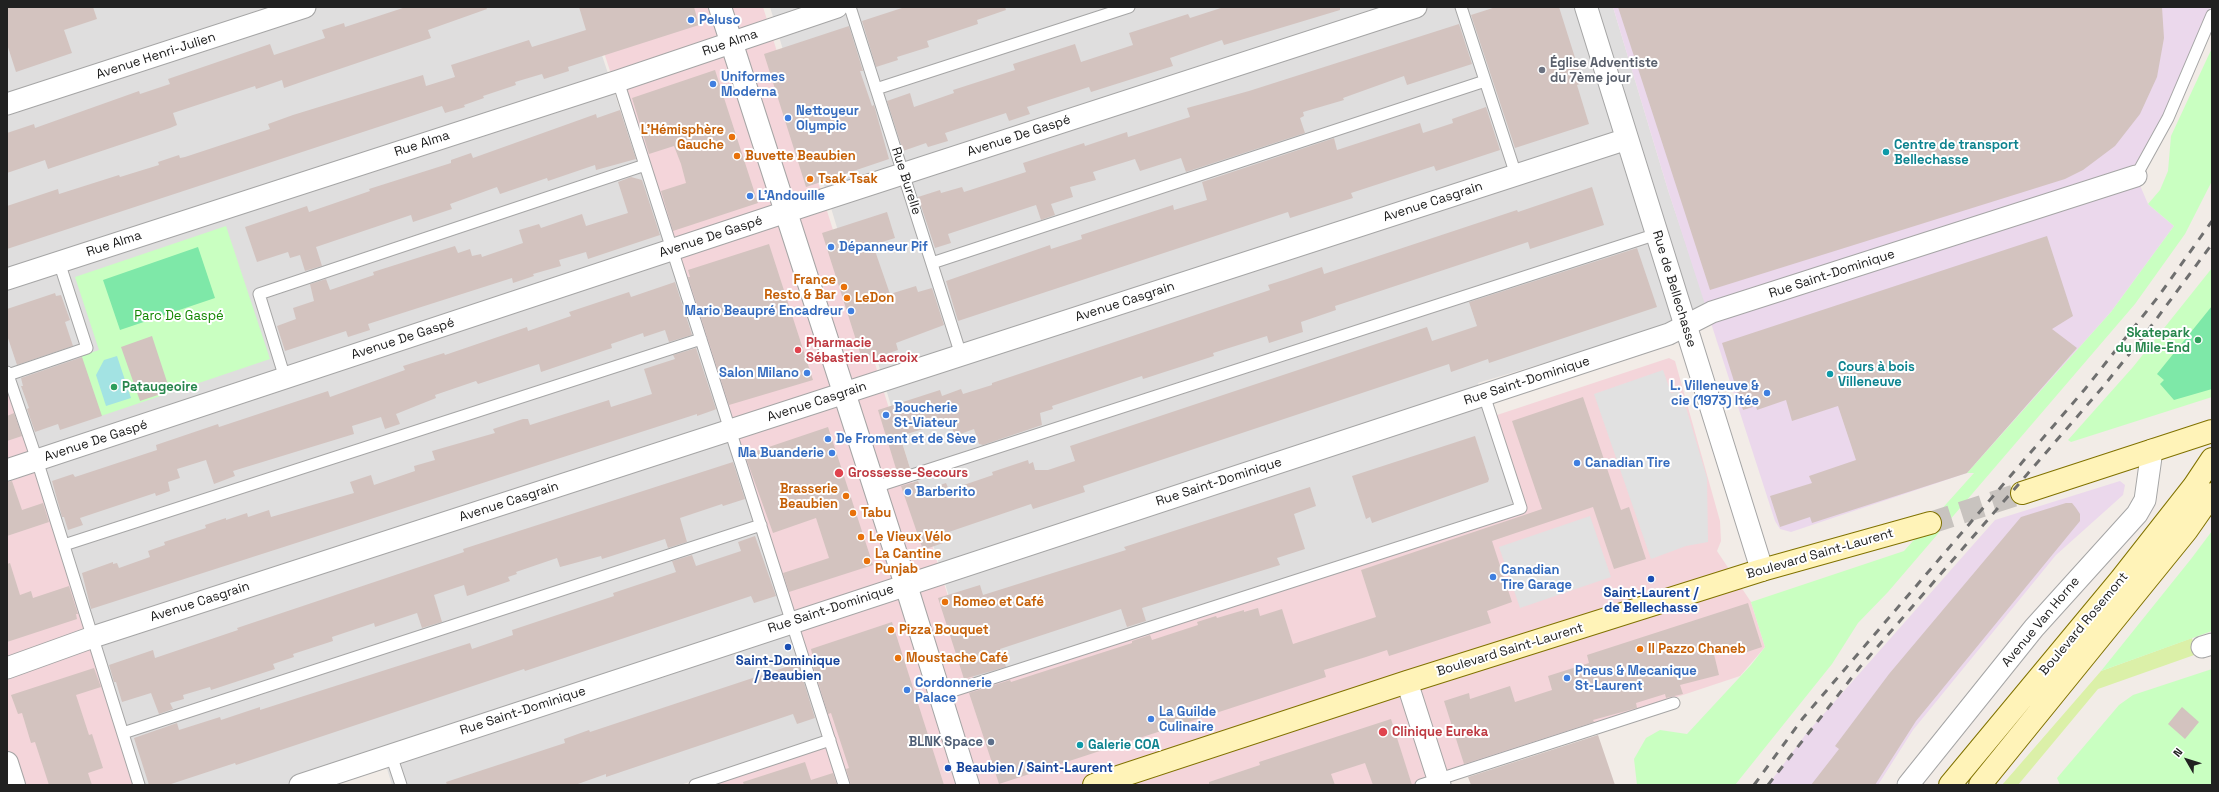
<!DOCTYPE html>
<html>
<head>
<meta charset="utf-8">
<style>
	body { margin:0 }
	#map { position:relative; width:2219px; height:792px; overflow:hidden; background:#f2ece7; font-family:"Space Grotesk",sans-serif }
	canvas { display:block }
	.frame { position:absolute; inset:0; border:8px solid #212121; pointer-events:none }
	.north { position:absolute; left:2167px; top:740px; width:40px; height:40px; -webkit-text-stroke:3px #fff; paint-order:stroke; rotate:309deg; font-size:11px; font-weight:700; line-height:16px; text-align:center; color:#212121 }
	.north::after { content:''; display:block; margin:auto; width:14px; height:18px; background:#212121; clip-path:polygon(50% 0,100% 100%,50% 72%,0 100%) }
</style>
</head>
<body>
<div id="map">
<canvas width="2219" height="792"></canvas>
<div class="frame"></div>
<div class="north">N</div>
</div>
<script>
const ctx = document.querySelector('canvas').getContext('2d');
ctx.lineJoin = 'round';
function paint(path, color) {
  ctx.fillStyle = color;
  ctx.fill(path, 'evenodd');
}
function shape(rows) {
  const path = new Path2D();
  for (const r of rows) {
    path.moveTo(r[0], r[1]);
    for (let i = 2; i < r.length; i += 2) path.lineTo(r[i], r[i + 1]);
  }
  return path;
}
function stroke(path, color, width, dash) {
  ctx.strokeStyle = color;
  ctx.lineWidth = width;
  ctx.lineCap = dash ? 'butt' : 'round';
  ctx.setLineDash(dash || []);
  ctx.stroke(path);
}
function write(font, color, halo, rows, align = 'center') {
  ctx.font = font + ' "Space Grotesk",sans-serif';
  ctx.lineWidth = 4;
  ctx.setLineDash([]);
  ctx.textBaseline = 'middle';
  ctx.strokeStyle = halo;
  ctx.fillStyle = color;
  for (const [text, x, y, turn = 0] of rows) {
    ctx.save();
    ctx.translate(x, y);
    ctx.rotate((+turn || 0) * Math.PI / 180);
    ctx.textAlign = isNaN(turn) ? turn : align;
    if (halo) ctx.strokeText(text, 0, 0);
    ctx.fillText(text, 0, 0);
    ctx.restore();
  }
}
const residential = shape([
	[7,7,586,7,697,342,824,740,680,785,392,785,384,759,303,785,134,785,7,380],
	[770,7,1613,7,1668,190,1708,310,1660,328,1478,383,1521,508,974,679]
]);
const commercial = shape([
	[589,7,763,7,974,679,1521,508,1491,417,1669,358,1675,361,1720,521,1721,541,1717,551,1751,602,1765,647,1740,676,1412,785,685,785,830,740],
	[7,378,139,785,7,785]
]);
const industrial = shape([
	[1613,7,2212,7,2212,27,2135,165,2136,176,2148,204,2174,226,2111,312,1967,473,1791,532,1780,529,1775,521,1668,190],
	[2120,481,2125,485,2123,495,2056,555,1913,730,1878,785,1768,785,1806,734,1995,520]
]);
const grass = shape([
	[2192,638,2197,654,2098,689,2018,785,2002,785,2101,671]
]);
const park = shape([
	[2212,48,2212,181,2185,234,2135,304,1888,592,1858,623,1832,664,1735,785,1637,785,1634,759,1646,738,1660,730,1687,734,1751,665,1765,647,1751,602,1904,551,1974,473,1967,473,2111,312,2174,226,2148,204,2160,190,2168,171,2171,136],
	[226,226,270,359,101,416,81,356,99,350,75,277],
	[2212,268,2212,397,2071,442,2068,440,2133,367],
	[2212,531,2212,631,2101,671,2191,559],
	[2212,669,2212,785,2060,785,2057,778,2119,705,2133,695]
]);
const pitch = shape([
	[198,247,215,298,120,330,103,280],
	[2212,306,2212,389,2174,400,2160,384,2164,380,2157,374]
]);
const parking = shape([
	[1663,370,1671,393,1679,391,1687,411,1707,478,1708,542,1686,546,1651,559,1594,394],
	[1590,516,1611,577,1520,608,1499,547]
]);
const water = shape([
	[117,356,131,398,106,406,96,375,104,360]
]);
const building = shape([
	[7,7,93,7,97,19,64,30,72,53,16,72,7,44],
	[406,7,486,7,487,9,428,30,431,38,310,79,284,88,282,80,256,89,255,86,173,113,177,125,170,128,48,169,45,160,7,173,7,133,34,124,35,128,139,91,140,94,170,84,168,79,270,44,274,55,325,38,322,30,344,23,345,27],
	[579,7,694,7,699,25,568,67,569,71,544,79,542,74,515,82,516,85,483,96,484,98,464,105,465,107,445,113,442,106,7,249,7,206,58,189,59,194,119,175,120,177,159,165,158,162,179,155,180,158,185,157,270,129,268,124,293,115,423,75,426,86,455,77,451,65,529,40,532,47,586,30],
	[905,7,1005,7,1006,10,977,20,978,24,927,41,929,47,897,57,898,60,876,67,862,21],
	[1224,7,1340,7,1340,10,1224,45,1222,40,1170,58,1173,66,1091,92,1089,87,1027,107,1030,114,1009,121,1006,113,945,133,948,141,928,147,926,143,903,151,887,101,910,93,914,107,954,93,953,90,1015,70,1013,64,1075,44,1081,62,1133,45,1129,33,1188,14,1190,18],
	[1496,7,1559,7,1583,83,1577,85,1589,124,1515,148,1471,15],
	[1618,7,2162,7,2164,38,2157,77,2140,114,2115,146,2083,170,2065,179,1710,290],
	[1459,24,1472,64,1407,85,1404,76,1343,98,1344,100,1303,112,1304,116,1300,118,1305,133,1186,172,1181,158,1140,171,1135,159,1093,172,1096,180,1070,187,1073,197,1051,204,1055,215,1041,220,1036,205,948,234,951,243,935,248,918,197,940,190,941,193,962,187,964,192,1026,172,1023,163,1084,143,1085,146,1127,132,1128,137,1190,117,1187,108,1249,91],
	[849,26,863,71,860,71,872,106,874,105,889,159,806,187,764,54],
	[715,70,758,203,673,231,661,191,686,183,681,164,674,146,649,154,632,98],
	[1486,107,1500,150,1436,171,1434,166,1351,193,1353,198,1290,218,1288,212,958,321,946,281,1050,245,1051,249,1082,239,1081,235,1173,205,1174,210,1207,200,1202,182,1334,138,1337,150,1420,123,1423,133,1453,123,1452,119],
	[620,110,636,159,596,170,595,165,548,181,547,178,500,194,497,187,450,204,452,209,413,222,411,215,316,247,322,266,305,271,300,255,290,258,288,252,257,262,245,227,307,206,309,212,370,191,369,189,451,163,451,160,471,153,473,158,596,114,597,118],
	[631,177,642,180,660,235,588,259,586,252,559,260,561,266,533,274,534,276,513,283,512,278,368,324,370,330,348,337,346,331,285,351,277,326,296,319,293,308,314,301,310,284,326,279,330,290,374,275,373,272,455,246,458,253,470,249,472,256,481,254,482,257,523,243,519,230,539,224,541,228,582,214,586,226,628,213,618,182],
	[1592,187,1604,225,1530,249,1528,242,1335,306,1336,310,1301,322,1303,332,1269,343,1267,336,1213,353,1214,356,1143,379,1142,376,1052,406,1053,409,1040,413,1042,425,983,445,979,444,974,429,955,436,950,421,900,436,910,468,897,472,878,410,940,390,942,396,961,389,963,394,992,385,992,383,1270,290,1268,285,1287,279,1322,267,1324,274,1517,210,1518,212],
	[887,212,895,238,873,245,890,294,916,286,918,292,932,288,944,325,896,343,898,350,863,362,822,233],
	[2047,236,2073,316,2052,329,2077,348,1967,473,1812,523,1810,517,1780,527,1770,496,1812,483,1809,476,1856,460,1838,406,1792,421,1786,400,1757,410,1756,406,1743,410,1722,343],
	[769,244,813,380,729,405,688,277,690,277,688,270],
	[1637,248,1657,307,1489,363,1488,359,1451,372,1449,364,1083,486,1085,492,1033,509,1031,504,940,535,943,543,923,550,901,486,918,481,921,489,925,488,925,490,946,483,949,490,993,475,992,472,1028,460,1029,464,1033,462,1035,470,1048,470,1075,461,1070,446,1427,327,1432,341,1477,326,1469,302],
	[675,282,692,335,669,342,665,330,644,337,643,333,611,344,612,348,541,372,539,364,478,384,476,381,435,395,436,398,396,414,400,424,385,429,381,417,352,426,354,434,233,471,235,476,214,484,206,460,177,469,180,478,168,482,170,491,156,496,155,493,80,518,83,525,68,530,64,517,62,517,52,481,73,474,75,477,157,450,156,445,218,424,219,427,328,391,330,397,344,392,405,370,403,366,444,353,445,355,527,327,528,331,548,324,571,316,569,312,629,292,631,297],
	[55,293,56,296,61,295,70,320,65,322,73,346,17,365,7,335,7,309],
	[152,336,170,391,140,401,121,347],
	[696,348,716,409,714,410,697,416,697,414,91,609,82,573,113,562,113,564,117,563,119,568,150,557,148,551,165,545,164,542,206,528,205,525,226,518,226,520,247,513,248,517,269,510,271,517,354,493,350,482,371,475,374,485,415,471,414,466,435,460,432,451,495,433,493,429,523,419,528,419,530,425,609,400,611,407,652,394,644,369,675,359,673,355],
	[82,357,102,416,60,430,58,424,35,432,27,409,29,408,21,386,23,386,21,378],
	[1583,397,1621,510,1629,507,1646,559,1614,569,1593,507,1492,541,1512,602,1487,611,1491,623,1389,656,1387,650,1366,657,1324,670,1326,677,999,784,969,693,1010,680,1011,682,1132,643,1132,641,1150,635,1152,640,1198,625,1197,622,1216,616,1217,618,1244,610,1244,612,1258,608,1260,616,1282,609,1293,644,1376,617,1361,570,1542,509,1512,421],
	[14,413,22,436,7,441,7,416],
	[828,427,873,565,789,592,783,573,829,558,816,518,773,533,746,458,749,457,748,454],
	[1475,436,1489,479,1488,482,1372,523,1370,517,1366,519,1352,476],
	[733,462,745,499,723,506,722,504,680,518,687,542,668,548,665,539,602,559,601,556,560,567,557,558,516,572,517,574,508,577,510,581,467,596,464,585,434,595,442,622,422,628,417,613,375,627,374,623,332,637,333,641,293,654,294,657,273,664,275,669,211,690,210,687,183,695,184,699,170,703,173,709,159,714,151,693,122,702,116,682,114,682,109,665,153,650,155,658,238,630,237,628,464,552,463,549],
	[12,481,22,510,43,503,49,522,7,536,7,482],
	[1310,487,1316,506,1294,514,1305,549,1277,558,1280,565,1142,608,1146,621,1127,627,1121,609,1000,649,1006,667,964,679,938,598,980,585,983,595,1126,550,1124,547],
	[2066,503,2072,503,2076,508,2080,514,2080,521,1916,721,1875,785,1811,785,1839,749,1835,746,1889,674,2021,517],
	[755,536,776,596,754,603,751,596,525,671,524,669,236,765,235,763,168,785,149,785,134,738,177,723,179,730,220,717,221,720,260,707,260,710,470,643,472,649,513,635,512,630,614,596,613,593,676,572,672,561,692,555,696,566,741,551,738,542],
	[10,563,20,595,31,591,33,598,69,586,78,614,76,614,77,619,7,642,7,564],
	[1748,603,1762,647,1744,653,1741,643,1713,650,1719,675,1680,685,1683,694,1666,698,1665,694,1636,703,1637,708,1593,720,1594,722,1464,764,1444,701,1469,693,1470,699,1510,686,1515,702,1552,690,1548,676,1589,663,1587,655],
	[892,622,900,647,944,785,851,785,846,769,849,768,831,713,828,714,811,659,813,658,811,649],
	[798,663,815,718,797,724,793,714,606,777,606,774,575,785,447,785,446,782,565,743,564,739,589,730,590,732],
	[94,668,101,687,76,695,89,735,92,734,103,768,88,773,92,785,49,785,35,742,31,743,22,713,18,714,11,695],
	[2182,707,2199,722,2185,739,2168,724],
	[1391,719,1412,785,1373,785,1365,763,1331,774,1335,785,1209,785,1209,782,1260,765,1259,762],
	[1598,735,1615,785,1471,785,1468,777],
	[805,762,811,780,833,773,837,785,744,785,743,782]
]);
const secondaryTunnel = shape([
	[1930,523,2022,493]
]);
const service = shape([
	[850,7,961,355],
	[1461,7,1516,175],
	[618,81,844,785],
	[876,89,1129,7],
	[2136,176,2168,118,2212,15],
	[932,263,1485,81],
	[7,372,37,460,139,785],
	[8,375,87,348,59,262],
	[285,378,259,294,645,165],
	[875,487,1657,234],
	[64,545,701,339],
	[940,695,1521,508,1484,395],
	[123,733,761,525],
	[391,755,401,785],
	[695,785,830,740],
	[1421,785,1674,703]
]);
const minor = shape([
	[7,104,305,7],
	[7,279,618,81,837,7],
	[7,470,807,205,1416,7],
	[2202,647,2212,644],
	[7,668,93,637,1627,139],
	[1407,682,1440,785],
	[300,785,1669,334,1712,312,2136,176],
	[1908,785,2034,628,2137,514,2145,500,2152,450]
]);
const tertiary = shape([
	[720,7,906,585,968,785],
	[1586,7,1762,570],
	[7,763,14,785]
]);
const secondary = shape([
	[2022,493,2212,431],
	[1094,785,1407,682,1762,570,1930,523],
	[1950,785,2121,579,2194,486,2212,459],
	[1980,785,2187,530,2212,494]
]);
const rail = shape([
	[1754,785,1803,718,2085,389,2158,297,2212,221],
	[1768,785,1860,667,2102,388,2146,333,2212,244]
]);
const markers = [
	[691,20,4,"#3f7fe0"],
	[1542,70,4,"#6b7280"],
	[713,84,4,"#3f7fe0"],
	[788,118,4,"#3f7fe0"],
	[732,137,4,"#e8710a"],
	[1886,152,4,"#0f9aa8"],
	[737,156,4,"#e8710a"],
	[810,179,4,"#e8710a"],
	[750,196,4,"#3f7fe0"],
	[831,247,4,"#3f7fe0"],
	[844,287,4,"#e8710a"],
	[847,298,4,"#e8710a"],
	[851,311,4,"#3f7fe0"],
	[2198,340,4,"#2e9e5b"],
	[798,350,4,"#e0444e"],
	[807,373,4,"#3f7fe0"],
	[1830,374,4,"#0f9aa8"],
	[114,387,4,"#2e9e5b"],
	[1767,393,4,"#3f7fe0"],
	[886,415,4,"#3f7fe0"],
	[828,439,4,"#3f7fe0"],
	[832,453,4,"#3f7fe0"],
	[1577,463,4,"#3f7fe0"],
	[839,473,5,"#e0444e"],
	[908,492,4,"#3f7fe0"],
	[846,496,4,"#e8710a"],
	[853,513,4,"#e8710a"],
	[861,537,4,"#e8710a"],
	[867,561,4,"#e8710a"],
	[1493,577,4,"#3f7fe0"],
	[1651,579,4,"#1a4fb4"],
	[945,602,4,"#e8710a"],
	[891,630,4,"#e8710a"],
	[788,647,4,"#1a4fb4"],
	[1640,649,4,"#e8710a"],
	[898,658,4,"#e8710a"],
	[1567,678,4,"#3f7fe0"],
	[907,690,4,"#3f7fe0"],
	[1151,719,4,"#3f7fe0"],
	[1383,732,5,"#e0444e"],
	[991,742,4,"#5c6f8a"],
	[1080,745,4,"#0f9aa8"],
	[948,768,4,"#1a4fb4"]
];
const shopNames = [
	["Peluso",699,20],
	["Uniformes",721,77],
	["Moderna",721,92],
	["Nettoyeur",796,111],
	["Olympic",796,126],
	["L’Andouille",758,196],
	["Dépanneur Pif",839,247],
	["Mario Beaupré Encadreur",843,311,"right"],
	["Salon Milano",799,373,"right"],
	["L. Villeneuve &",1759,386,"right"],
	["cie (1973) ltée",1759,401,"right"],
	["Boucherie",894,408],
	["St-Viateur",894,423],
	["De Froment et de Sève",836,439],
	["Ma Buanderie",824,453,"right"],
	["Canadian Tire",1585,463],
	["Barberito",916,492],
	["Canadian",1501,570],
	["Tire Garage",1501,585],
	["Pneus & Mecanique",1575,671],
	["St-Laurent",1575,686],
	["Cordonnerie",915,683],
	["Palace",915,698],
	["La Guilde",1159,712],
	["Culinaire",1159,727]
];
const streetNames = [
	["Rue Alma",730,43,-19],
	["Avenue Henri-Julien",156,56,-18],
	["Avenue De Gaspé",1019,136,-18],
	["Rue Alma",422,144,-18],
	["Rue Burelle",906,181,72],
	["Avenue Casgrain",1433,202,-18],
	["Avenue De Gaspé",711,237,-18],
	["Rue Alma",114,244,-18],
	["Rue Saint-Dominique",1832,274,-18],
	["Rue de Bellechasse",1674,289,73],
	["Avenue Casgrain",1125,302,-18],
	["Avenue De Gaspé",403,339,-18],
	["Rue Saint-Dominique",1527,381,-18],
	["Avenue Casgrain",817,402,-18],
	["Avenue De Gaspé",96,441,-18],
	["Rue Saint-Dominique",1219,482,-18],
	["Avenue Casgrain",509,502,-18],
	["Boulevard Saint-Laurent",1820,554,-16],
	["Avenue Casgrain",200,602,-18],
	["Rue Saint-Dominique",831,609,-18],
	["Avenue Van Horne",2041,622,-50],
	["Boulevard Rosemont",2084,624,-50],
	["Boulevard Saint-Laurent",1510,650,-17],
	["Rue Saint-Dominique",523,711,-18]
];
const worshipNames = [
	["Église Adventiste",1550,63],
	["du 7ème jour",1550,78]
];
const foodNames = [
	["L'Hémisphère",724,130,"right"],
	["Gauche",724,145,"right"],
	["Buvette Beaubien",745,156],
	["Tsak Tsak",818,179],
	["France",836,280,"right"],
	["Resto & Bar",836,295,"right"],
	["LeDon",855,298],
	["Brasserie",838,489,"right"],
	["Beaubien",838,504,"right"],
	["Tabu",861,513],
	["Le Vieux Vélo",869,537],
	["La Cantine",875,554],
	["Punjab",875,569],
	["Romeo et Café",953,602],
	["Pizza Bouquet",899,630],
	["Il Pazzo Chaneb",1648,649],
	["Moustache Café",906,658]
];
const cultureNames = [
	["Centre de transport",1894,145],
	["Bellechasse",1894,160],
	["Cours à bois",1838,367],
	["Villeneuve",1838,382],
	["Galerie COA",1088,745]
];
const parkNames = [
	["Parc De Gaspé",179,316]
];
const leisureNames = [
	["Skatepark",2190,333],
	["du Mile-End",2190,348],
	["Pataugeoire",122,387,"left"]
];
const healthNames = [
	["Pharmacie",806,343],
	["Sébastien Lacroix",806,358],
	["Grossesse-Secours",848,473],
	["Clinique Eureka",1392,732]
];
const transitNames = [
	["Saint-Laurent /",1651,593],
	["de Bellechasse",1651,608],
	["Saint-Dominique",788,661],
	["/ Beaubien",788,676],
	["Beaubien / Saint-Laurent",956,768,"left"]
];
const serviceNames = [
	["BLNK Space",983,742]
];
paint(residential, '#dfdede');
paint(commercial, '#f4d5da');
paint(industrial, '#ebd8ec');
paint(grass, '#dbf0a8');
paint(park, '#c9ffc1');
paint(pitch, '#7ee8a8');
paint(parking, '#e1e1e1');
paint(water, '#a3e3e3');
paint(building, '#d3c3bf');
stroke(secondaryTunnel, '#c8c3bf', 22, [22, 11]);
stroke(service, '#a5a5a5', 13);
stroke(minor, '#a5a5a5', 23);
stroke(tertiary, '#a5a5a5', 24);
stroke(secondary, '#807200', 24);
stroke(service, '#fff', 11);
stroke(minor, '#fff', 21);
stroke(tertiary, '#fff', 22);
stroke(secondary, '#fff3b8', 22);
stroke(rail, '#6f6f6f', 3, [8, 8]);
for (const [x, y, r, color] of markers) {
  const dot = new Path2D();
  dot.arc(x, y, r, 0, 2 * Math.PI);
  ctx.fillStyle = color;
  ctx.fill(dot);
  stroke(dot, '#fff', 1.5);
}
write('bold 13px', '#366cbe', '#fff', shopNames, 'left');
write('13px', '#212121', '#fff', streetNames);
write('bold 13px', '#5b616d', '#fff', worshipNames, 'left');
write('bold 13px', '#c56008', '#fff', foodNames, 'left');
write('bold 13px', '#0d838f', '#fff', cultureNames, 'left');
write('13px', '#138702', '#fff', parkNames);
write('bold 13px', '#27864d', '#fff', leisureNames, 'right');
write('bold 13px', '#be3a42', '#fff', healthNames, 'left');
write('bold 13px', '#164399', '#fff', transitNames);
write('bold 13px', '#4e5e75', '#fff', serviceNames, 'right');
</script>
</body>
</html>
